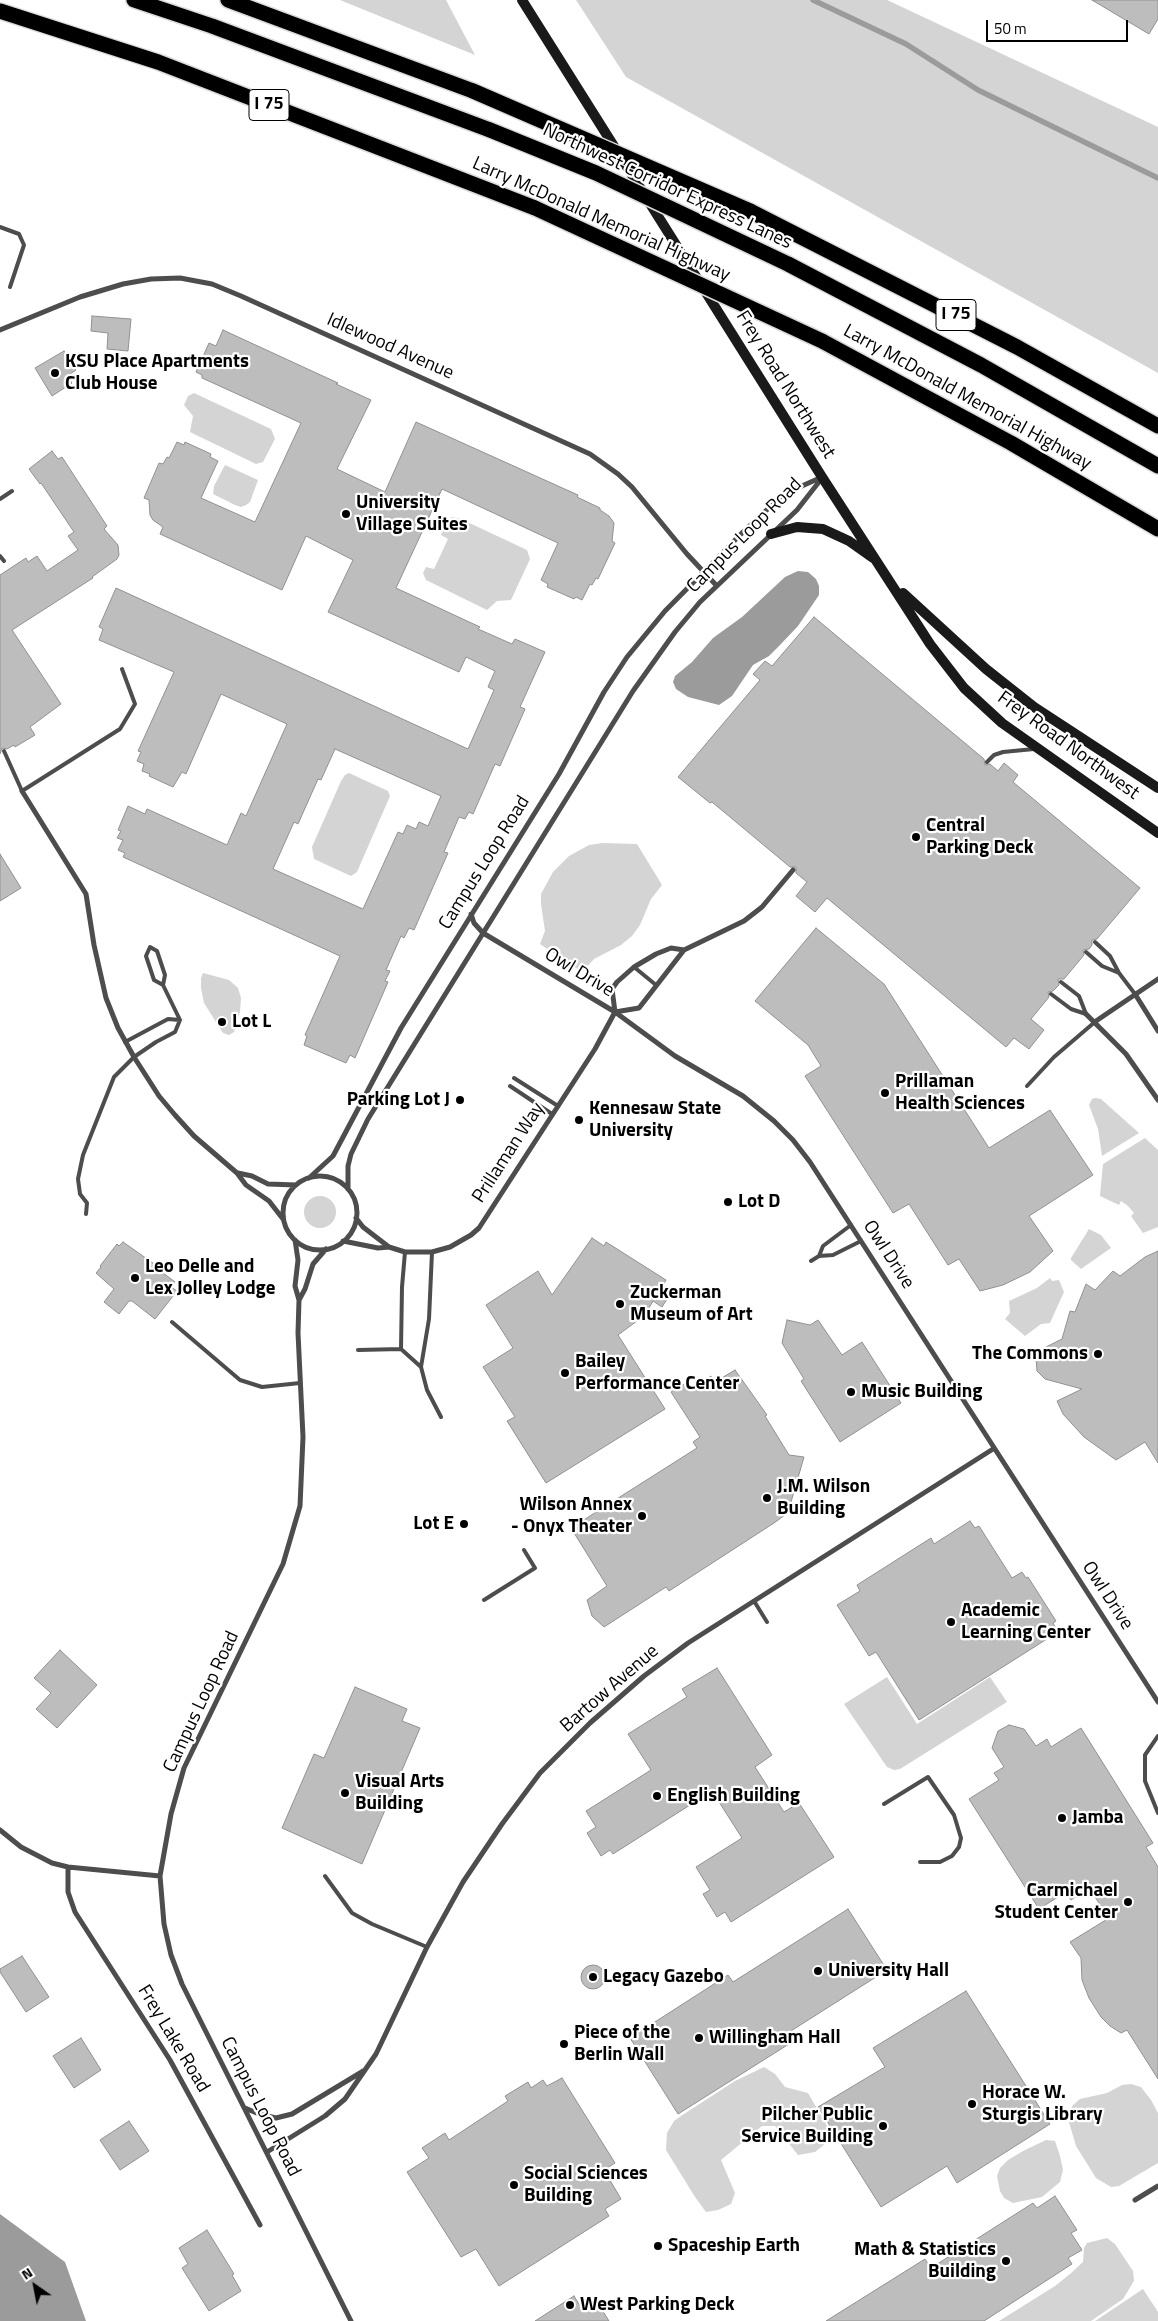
<!DOCTYPE html>
<html>
<head>
<meta charset="utf-8">
<style>
	body { margin:0 }
	#map { position:relative; width:1158px; height:2321px; overflow:hidden; background:#fff; font-family:"Titillium Web",sans-serif }
	canvas { display:block }
	.north { position:absolute; left:10px; top:2261px; width:50px; height:50px; -webkit-text-stroke:4px #fff; paint-order:stroke; rotate:327deg; font-size:14px; font-weight:700; line-height:20px; text-align:center; color:#000 }
	.north::after { content:''; display:block; margin:auto; width:18px; height:22px; background:#000; clip-path:polygon(50% 0,100% 100%,50% 72%,0 100%) }
	.scale { position:absolute; left:986px; top:20px; width:142px; height:22px; box-sizing:border-box; border:2px solid #000; border-top:0; padding-left:6px; font-size:15px; line-height:18px; white-space:nowrap; color:#000; -webkit-text-stroke:4px #fff; paint-order:stroke }
</style>
</head>
<body>
<div id="map">
<canvas width="1158" height="2321"></canvas>
<div class="north">N</div>
<div class="scale">50 m</div>
</div>
<script>
const ctx = document.querySelector('canvas').getContext('2d');
ctx.lineJoin = 'round';
function paint(path, color) {
  ctx.fillStyle = color;
  ctx.fill(path, 'evenodd');
}
function shape(rows) {
  const path = new Path2D();
  for (const r of rows) {
    if (r.length === 3) {
      path.moveTo(r[0] + r[2], r[1]);
      path.arc(r[0], r[1], r[2], 0, 2 * Math.PI);
      continue;
    }
    path.moveTo(r[0], r[1]);
    for (let i = 2; i < r.length; i += 2) path.lineTo(r[i], r[i + 1]);
  }
  return path;
}
function stroke(path, color, width, dash) {
  ctx.strokeStyle = color;
  ctx.lineWidth = width;
  ctx.lineCap = dash ? 'butt' : 'round';
  ctx.setLineDash(dash || []);
  ctx.stroke(path);
}
function write(font, color, halo, rows, align = 'center') {
  ctx.font = font + ' "Titillium Web",sans-serif';
  ctx.lineWidth = 4.5;
  ctx.setLineDash([]);
  ctx.textBaseline = 'middle';
  ctx.strokeStyle = halo;
  ctx.fillStyle = color;
  for (const [text, x, y, turn = 0] of rows) {
    ctx.save();
    ctx.translate(x, y);
    ctx.rotate((+turn || 0) * Math.PI / 180);
    ctx.textAlign = isNaN(turn) ? turn : align;
    if (halo) ctx.strokeText(text, 0, 0);
    ctx.fillText(text, 0, 0);
    ctx.restore();
  }
}
const green = shape([
	[340,0,446,0,475,55],
	[576,0,887,0,1158,127,1158,373,626,77],
	[194,393,271,429,275,439,263,462,256,464,190,432,193,416,184,405,188,396],
	[225,465,258,480,250,502,246,505,241,507,235,505,213,494,214,486],
	[452,517,461,519,527,550,530,559,511,600,497,601,487,610,426,580,423,573,426,567,434,569,448,539,441,535,444,526,447,521],
	[349,773,388,791,390,796,357,872,351,876,314,859,312,847,341,781,345,775],
	[602,843,637,844,662,885,651,899,640,925,632,936,621,945,594,959,582,972,540,944,545,931,541,904,541,894,553,872,569,856,589,845],
	[203,973,229,980,238,988,241,998,240,1012,234,1032,229,1035,223,1033,204,1003,201,988,201,978],
	[1095,1098,1101,1099,1139,1133,1102,1156,1098,1129,1089,1105,1092,1099],
	[1145,1138,1158,1150,1158,1227,1143,1233,1131,1216,1134,1213,1128,1206,1121,1201,1119,1205,1100,1196,1103,1164],
	[320,1212,16],
	[1089,1229,1101,1235,1111,1248,1081,1269,1071,1260,1071,1258],
	[1050,1278,1052,1281,1059,1280,1064,1292,1050,1323,1041,1324,1025,1336,1005,1319,1010,1313,1009,1301,1037,1288],
	[887,1677,917,1724,990,1677,1007,1702,900,1769,894,1770,887,1767,844,1704],
	[764,2067,775,2074,785,2087,808,2093,830,2131,830,2140,815,2152,798,2155,775,2126,762,2126,721,2160,735,2193,731,2204,718,2210,706,2212,695,2197,666,2150,667,2133,674,2121,684,2114,735,2081],
	[1131,2084,1141,2087,1151,2100,1158,2113,1158,2163,1119,2186,1111,2187,1096,2178,1076,2146,1068,2119,1072,2106,1080,2099,1107,2093,1122,2085],
	[1046,2140,1055,2141,1060,2156,1063,2170,1060,2182,1042,2197,1013,2203,1004,2198,1000,2191,997,2176,1000,2168,1008,2160,1023,2151],
	[1107,2238,1115,2244,1133,2271,1134,2281,1123,2299,1091,2321,999,2321,1055,2286,1070,2274,1083,2262,1084,2248,1087,2243],
	[1143,2289,1158,2312,1158,2321,1095,2321]
]);
const water = shape([
	[798,571,808,572,816,579,819,586,819,595,798,626,780,645,769,656,753,665,732,696,719,705,688,697,676,689,673,682,675,676,692,662,713,638,742,617,785,577],
	[0,2214,65,2262,86,2321,0,2321]
]);
const stream = shape([
	[813,0,906,44,978,90,1158,178]
]);
const building = shape([
	[1092,0,1158,0,1158,19,1149,34,1092,0],
	[92,316,131,319,128,351,107,349,108,333,91,331,92,316],
	[223,330,338,383,336,384,371,400,337,469,385,492,416,422,578,495,577,497,600,508,600,510,609,516,614,523,612,541,615,543,598,579,596,578,592,585,590,584,582,600,576,597,574,599,547,587,548,584,541,580,558,543,442,489,396,588,480,627,478,629,512,644,515,639,545,652,520,707,525,709,500,766,495,764,473,814,469,812,465,819,459,817,444,852,448,853,414,930,409,928,404,938,401,936,386,970,390,971,385,981,388,982,355,1058,350,1055,346,1063,304,1045,307,1036,305,1035,340,956,123,857,125,853,118,850,123,840,117,838,121,831,118,830,128,806,145,814,147,809,227,845,241,813,246,816,287,724,221,694,186,774,182,772,173,787,149,776,150,774,142,771,144,764,137,761,141,752,138,751,174,672,99,640,103,629,99,627,116,588,468,749,494,690,488,687,495,671,466,657,459,672,328,612,353,560,306,536,282,590,160,534,163,527,153,520,150,515,149,500,144,498,159,463,163,464,167,457,169,458,177,442,184,445,185,442,211,454,210,457,218,461,201,498,255,522,301,423,202,378,202,375,196,372,209,343,216,346,223,330],
	[335,749,441,796,428,826,419,822,416,829,407,825,403,834,398,832,363,909,273,869,294,822,298,824,318,779,321,780,335,749],
	[64,351,76,370,67,376,72,383,52,396,35,368,64,351],
	[52,451,58,459,62,457,107,526,104,529,118,545,119,555,117,559,92,577,93,578,12,630,61,704,30,727,35,735,15,747,14,745,7,749,2,748,0,754,0,575,26,558,28,562,37,556,47,571,78,550,68,536,74,532,41,483,40,484,29,469,52,451],
	[814,617,984,759,985,765,990,764,998,771,1004,763,1018,775,1013,782,1140,888,1097,939,1092,940,1092,945,1089,949,1083,950,1084,955,1064,979,1058,979,1059,985,1053,991,1048,992,1049,997,1031,1019,1044,1030,1029,1049,1014,1038,1006,1047,827,898,815,912,796,896,807,882,796,873,796,867,790,867,712,802,710,803,678,777,760,680,753,674,765,661,772,666,814,617],
	[0,854,21,888,0,901,0,854],
	[816,928,884,984,989,1148,1050,1110,1093,1175,1029,1216,1053,1251,1030,1272,1003,1285,980,1291,959,1259,948,1265,909,1204,893,1213,805,1076,821,1066,808,1045,755,1001,816,928],
	[592,1238,604,1246,606,1242,666,1280,662,1287,671,1293,662,1307,653,1301,645,1315,618,1335,665,1409,546,1483,507,1421,515,1417,483,1367,513,1348,486,1305,538,1271,552,1295,592,1238],
	[123,1242,160,1268,158,1269,175,1282,171,1287,177,1291,155,1319,132,1301,129,1301,119,1314,104,1302,114,1289,96,1273,101,1267,100,1266,117,1244,119,1246,123,1242],
	[1158,1251,1158,1463,1145,1442,1116,1460,1084,1437,1063,1414,1057,1401,1082,1389,1045,1379,1037,1371,1036,1358,1046,1347,1062,1339,1070,1311,1075,1312,1086,1284,1095,1290,1113,1271,1120,1276,1145,1257,1158,1251],
	[787,1320,810,1325,818,1320,842,1355,862,1342,901,1403,840,1442,801,1381,804,1379,782,1343,787,1320],
	[735,1370,767,1415,765,1416,789,1455,804,1457,789,1509,785,1515,774,1523,669,1591,666,1587,604,1627,592,1616,587,1600,607,1586,571,1528,697,1448,693,1442,700,1437,671,1392,686,1383,690,1389,711,1376,715,1382,735,1370],
	[970,1521,975,1528,979,1526,1012,1578,1022,1572,1026,1578,1028,1577,1056,1621,1053,1623,1058,1632,919,1720,876,1652,869,1656,837,1605,860,1591,857,1585,931,1538,934,1544,970,1521],
	[60,1650,97,1685,57,1728,36,1709,51,1693,34,1678,60,1650],
	[717,1668,772,1755,755,1767,784,1812,799,1803,834,1857,731,1922,725,1912,717,1917,703,1894,710,1890,696,1867,742,1838,712,1791,613,1854,610,1850,601,1856,587,1833,596,1827,586,1811,651,1770,628,1734,687,1697,682,1689,717,1668],
	[355,1687,407,1709,402,1721,420,1728,362,1864,282,1828,314,1754,324,1758,355,1687],
	[1009,1725,1024,1729,1036,1746,1047,1739,1051,1747,1081,1728,1153,1843,1146,1847,1158,1867,1158,2079,1127,2030,1121,2033,1110,2026,1101,2017,1089,1998,1082,1980,1081,1958,1070,1942,1109,1918,1089,1888,1071,1900,1066,1892,1039,1909,969,1799,999,1780,994,1773,1004,1767,992,1748,998,1731,1009,1725],
	[848,1909,887,1970,783,2036,789,2044,678,2114,630,2038,728,1975,733,1982,848,1909],
	[22,1956,49,1997,26,2012,0,1972,0,1969,22,1956],
	[593,1977,12],
	[966,1991,1050,2124,957,2183,947,2166,881,2207,818,2107,885,2067,873,2048,966,1991],
	[81,2038,101,2070,74,2088,53,2056,81,2038],
	[562,2078,615,2163,604,2170,621,2199,605,2209,609,2216,499,2286,476,2249,461,2257,407,2172,429,2158,422,2148,445,2133,449,2140,508,2101,505,2096,528,2082,531,2088,543,2080,547,2086,562,2078],
	[129,2121,149,2151,120,2170,100,2140,129,2121],
	[1055,2196,1077,2230,1071,2233,1082,2250,1068,2258,1072,2264,984,2321,826,2321,925,2259,931,2268,1033,2203,1037,2208,1055,2196],
	[207,2230,234,2274,232,2275,241,2291,209,2311,182,2268,188,2264,179,2248,207,2230],
	[574,2296,582,2309,596,2300,609,2321,535,2321,574,2296]
]);
const service = shape([
	[0,227,19,234,24,245,10,287],
	[0,499,12,491],
	[0,556,4,561],
	[4,751,22,791,120,729,135,704,122,669],
	[987,762,994,755,1003,752,1034,749],
	[1095,942,1110,956,1119,973],
	[1086,952,1102,966,1119,973,1135,994],
	[634,967,656,985],
	[1061,982,1079,996,1086,1014],
	[1051,994,1071,1009,1086,1014],
	[125,1042,168,1019,180,1020],
	[514,1078,558,1106],
	[510,1086,552,1114],
	[1027,1086,1054,1057,1096,1021],
	[86,1214,87,1203,80,1194,78,1179,83,1155,114,1077,134,1057,156,1042,175,1032,180,1020,163,985,165,975,157,951,150,947,146,956,154,980,163,985],
	[851,1225,823,1246,819,1256,833,1255,861,1241],
	[432,1252,429,1319,421,1367,427,1390,441,1417],
	[811,1261,819,1256],
	[172,1322,240,1380,262,1387,300,1383],
	[401,1349,421,1367],
	[358,1350,401,1349,402,1287,405,1252],
	[484,1600,535,1568,524,1550],
	[754,1601,767,1622],
	[1158,1736,1145,1755,1145,1781,1158,1813],
	[884,1804,928,1777,954,1815,961,1838,959,1847,952,1856,940,1862,920,1862],
	[325,1876,352,1913,372,1924,427,1947]
]);
const minor = shape([
	[0,330,80,297,123,284,151,279,180,278,212,284,241,296,590,454,618,474,632,487,687,554,716,585],
	[22,791,86,894,94,945,106,998,118,1028,134,1057,159,1096,175,1115,194,1136,237,1173,246,1185,269,1201,283,1219],
	[471,914,474,923,483,933,615,1012,675,1056,743,1096,774,1121,793,1140,810,1162,1158,1702],
	[1135,994,1158,1031],
	[615,1012,639,1008,684,950,744,921,762,907,793,870],
	[615,1012,612,989,617,982,634,967,656,954,671,948,684,950],
	[1086,1014,1126,1054,1158,1100],
	[1096,1021,1158,979],
	[238,1173,252,1176,268,1184,296,1185],
	[320,1213,37],
	[309,1178,333,1156,401,1028,559,774,604,692,627,657,665,611,744,531,784,494,822,477],
	[348,1189,348,1166,351,1154,368,1119,633,691,675,632,700,602,797,510,822,478],
	[356,1218,363,1227,389,1247,405,1252,432,1252,450,1247,471,1235,479,1228,595,1049,615,1012],
	[295,1240,298,1260,295,1286,299,1300,298,1333,303,1437,300,1506,283,1564,184,1768,171,1814,160,1876,164,1924,171,1955,182,1984,351,2321],
	[343,1241,378,1248,389,1247],
	[299,1300,305,1289,313,1264,326,1249],
	[0,1830,21,1847,52,1863,68,1867,160,1876],
	[68,1867,68,1892,75,1912,170,2060,260,2225],
	[245,2108,259,2114,276,2118,292,2114,365,2070],
	[267,2152,325,2116,345,2099,376,2054,427,1947,463,1882,502,1824,540,1773,590,1723,644,1676,688,1643,993,1449],
	[1135,2200,1158,2186]
]);
const secondary = shape([
	[522,0,822,477,930,644,964,688,1002,723,1158,833],
	[771,534,797,527,823,529,849,541,873,558],
	[903,593,986,669,1034,707,1158,788]
]);
const motorway = shape([
	[134,0,212,26,490,130],
	[228,0,473,91],
	[0,11,158,62,535,208],
	[750,211,1017,347,1158,426],
	[788,264,981,365,1158,466],
	[822,341,1011,443,1158,529]
]);
const motorwayBridge = shape([
	[473,91,750,211],
	[490,130,596,173,788,264],
	[535,208,822,341]
]);
const markers = [
	[55,373,5,"#000"],
	[346,514,5,"#000"],
	[916,837,5,"#000"],
	[222,1022,5,"#000"],
	[885,1093,5,"#000"],
	[460,1100,5,"#000"],
	[579,1120,5,"#000"],
	[728,1202,5,"#000"],
	[135,1278,5,"#000"],
	[620,1304,5,"#000"],
	[1098,1354,5,"#000"],
	[565,1373,5,"#000"],
	[851,1392,5,"#000"],
	[767,1498,5,"#000"],
	[642,1516,5,"#000"],
	[464,1524,5,"#000"],
	[951,1622,5,"#000"],
	[345,1793,5,"#000"],
	[657,1796,5,"#000"],
	[1062,1818,5,"#000"],
	[1128,1902,5,"#000"],
	[818,1971,5,"#000"],
	[593,1977,5,"#000"],
	[699,2038,5,"#000"],
	[564,2044,5,"#000"],
	[972,2104,5,"#000"],
	[883,2126,5,"#000"],
	[514,2185,5,"#000"],
	[658,2246,5,"#000"],
	[1006,2261,5,"#000"],
	[570,2305,5,"#000"]
];
const shields = [
	[269,105,40],
	[956,315,40]
];
const shieldNames = [
	["I 75",269,105],
	["I 75",956,315]
];
const streetNames = [
	["Northwest Corridor Express Lanes",667,187,25],
	["Larry McDonald Memorial Highway",601,220,24],
	["Idlewood Avenue",390,347,24],
	["Frey Road Northwest",785,385,58],
	["Larry McDonald Memorial Highway",967,398,29],
	["Campus Loop Road",745,536,-45],
	["Frey Road Northwest",1068,746,36],
	["Campus Loop Road",485,863,-58],
	["Owl Drive",579,973,31],
	["Prillaman Way",509,1153,-57],
	["Owl Drive",888,1255,57],
	["Owl Drive",1107,1596,57],
	["Bartow Avenue",610,1689,-41],
	["Campus Loop Road",202,1702,-65],
	["Frey Lake Road",173,2039,59],
	["Campus Loop Road",260,2107,63]
];
const poiNames = [
	["KSU Place Apartments",65,362],
	["Club House",65,384],
	["University",356,503],
	["Village Suites",356,525],
	["Central",926,826],
	["Parking Deck",926,848],
	["Lot L",232,1022],
	["Prillaman",895,1082],
	["Health Sciences",895,1104],
	["Parking Lot J",450,1100,"right"],
	["Kennesaw State",589,1109],
	["University",589,1131],
	["Lot D",738,1202],
	["Leo Delle and",145,1267],
	["Lex Jolley Lodge",145,1289],
	["Zuckerman",630,1293],
	["Museum of Art",630,1315],
	["The Commons",1088,1354,"right"],
	["Bailey",575,1362],
	["Performance Center",575,1384],
	["Music Building",861,1392],
	["J.M. Wilson",777,1487],
	["Building",777,1509],
	["Wilson Annex",632,1505,"right"],
	["- Onyx Theater",632,1527,"right"],
	["Lot E",454,1524,"right"],
	["Academic",961,1611],
	["Learning Center",961,1633],
	["Visual Arts",355,1782],
	["Building",355,1804],
	["English Building",667,1796],
	["Jamba",1072,1818],
	["Carmichael",1118,1891,"right"],
	["Student Center",1118,1913,"right"],
	["University Hall",828,1971],
	["Legacy Gazebo",603,1977],
	["Piece of the",574,2033],
	["Berlin Wall",574,2055],
	["Willingham Hall",709,2038],
	["Horace W.",982,2093],
	["Sturgis Library",982,2115],
	["Pilcher Public",873,2115,"right"],
	["Service Building",873,2137,"right"],
	["Social Sciences",524,2174],
	["Building",524,2196],
	["Spaceship Earth",668,2246],
	["Math & Statistics",996,2250,"right"],
	["Building",996,2272,"right"],
	["West Parking Deck",580,2305]
];
paint(green, '#d4d4d4');
paint(water, '#9b9b9b');
stroke(stream, '#9b9b9b', 5.5);
paint(building, '#bdbdbd');
stroke(building, '#919191', 1);
stroke(motorway, '#dbdbdb', 18);
stroke(service, '#4d4d4d', 4);
stroke(minor, '#4d4d4d', 5);
stroke(secondary, '#1a1a1a', 10);
stroke(motorway, '#000', 15);
stroke(motorwayBridge, '#dbdbdb', 18, []);
stroke(motorwayBridge, '#000', 15);
for (const [x, y, r, color] of markers) {
  const dot = new Path2D();
  dot.arc(x, y, r, 0, 2 * Math.PI);
  ctx.fillStyle = color;
  ctx.fill(dot);
  stroke(dot, '#fff', 2);
}
for (const [x, y, w] of shields) {
  const box = new Path2D();
  box.roundRect(x - w / 2, y - 15.5, w, 31, 4);
  ctx.fillStyle = '#fff';
  ctx.fill(box);
  stroke(box, '#000', 1);
}
write('bold 18px', '#000', null, shieldNames);
write('19px', '#000', '#fff', streetNames);
write('bold 19px', '#000', '#fff', poiNames, 'left');
</script>
</body>
</html>
